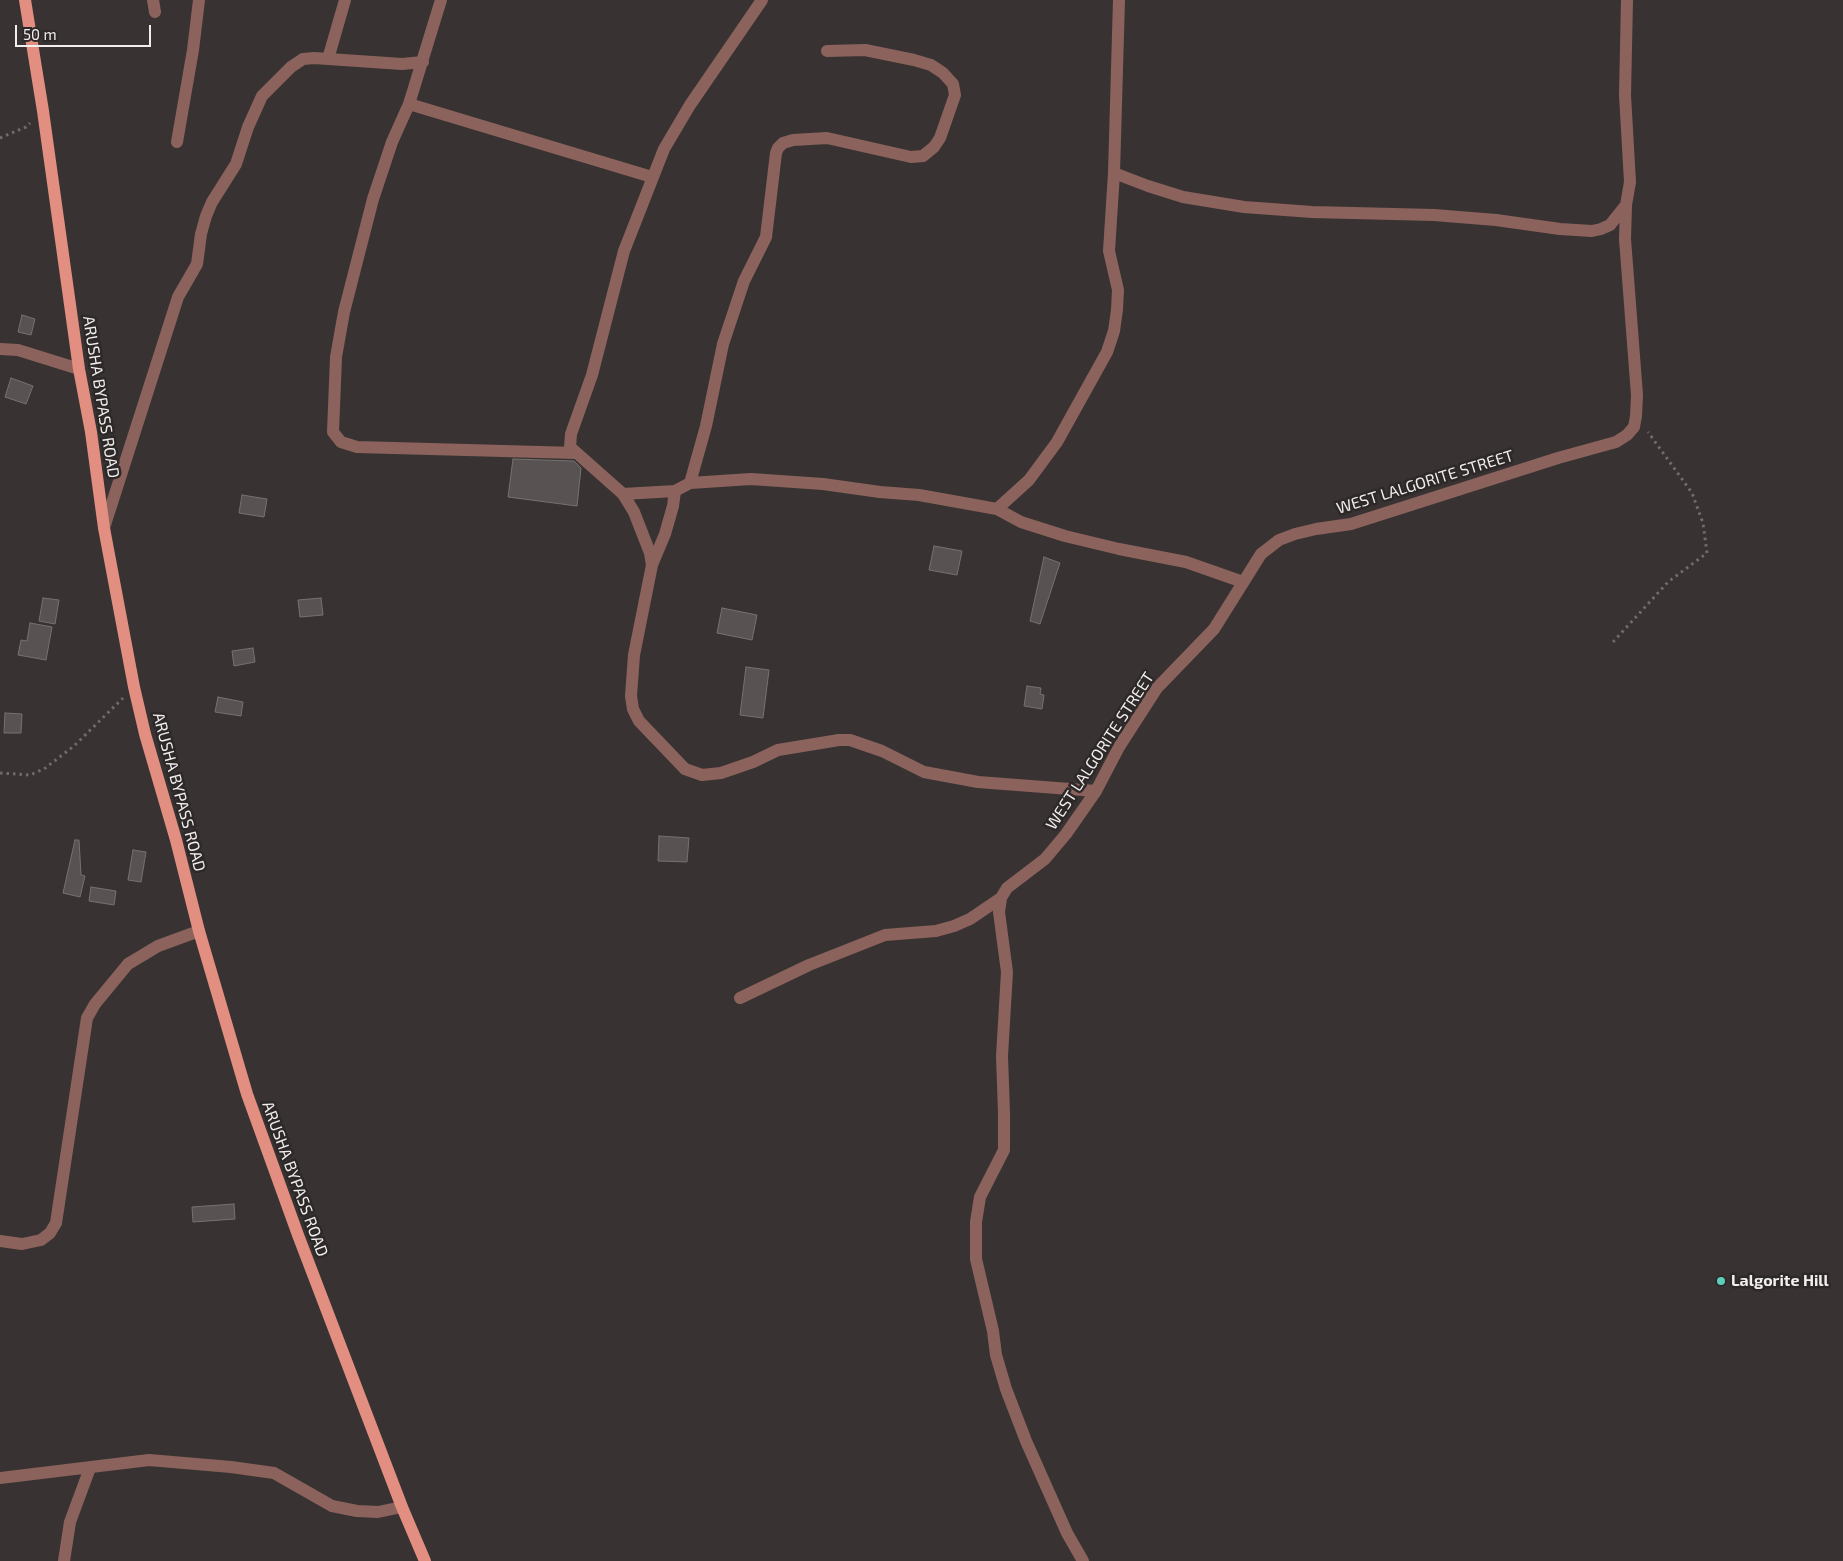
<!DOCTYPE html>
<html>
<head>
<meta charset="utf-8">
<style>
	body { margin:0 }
	#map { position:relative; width:1843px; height:1561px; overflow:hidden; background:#383332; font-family:"Exo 2",sans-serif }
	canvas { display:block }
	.scale { position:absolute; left:15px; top:25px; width:136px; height:22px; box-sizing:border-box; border:2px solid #f1eeed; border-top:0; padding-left:6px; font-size:15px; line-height:18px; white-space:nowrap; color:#f1eeed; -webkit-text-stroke:4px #2d2928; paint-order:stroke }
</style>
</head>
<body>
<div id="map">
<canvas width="1843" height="1561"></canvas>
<div class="scale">50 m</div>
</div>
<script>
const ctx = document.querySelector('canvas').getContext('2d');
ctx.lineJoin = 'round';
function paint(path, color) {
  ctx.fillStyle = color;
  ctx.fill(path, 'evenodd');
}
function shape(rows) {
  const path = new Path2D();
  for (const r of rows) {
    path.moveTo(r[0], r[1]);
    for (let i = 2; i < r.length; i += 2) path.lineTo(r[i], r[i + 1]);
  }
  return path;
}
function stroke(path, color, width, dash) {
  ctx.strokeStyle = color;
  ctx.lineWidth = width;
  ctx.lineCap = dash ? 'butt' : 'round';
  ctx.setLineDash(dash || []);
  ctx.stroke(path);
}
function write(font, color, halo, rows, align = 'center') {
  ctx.font = font + ' "Exo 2",sans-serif';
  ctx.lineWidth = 5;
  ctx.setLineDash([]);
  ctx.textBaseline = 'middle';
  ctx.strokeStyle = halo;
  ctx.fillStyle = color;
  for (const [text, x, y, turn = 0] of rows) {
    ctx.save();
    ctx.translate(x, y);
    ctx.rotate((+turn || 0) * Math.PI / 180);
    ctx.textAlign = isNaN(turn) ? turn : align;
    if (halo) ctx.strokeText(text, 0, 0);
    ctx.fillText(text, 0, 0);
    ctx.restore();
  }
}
const building = shape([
	[22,315,35,319,31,335,18,332,22,315],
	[11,378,33,386,26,404,5,397,11,378],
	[513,459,574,461,581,468,577,506,508,497,513,459],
	[242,495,267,499,264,517,239,513,242,495],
	[934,546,962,551,957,575,929,570,934,546],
	[1044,557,1060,563,1040,624,1030,621,1044,557],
	[43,598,59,600,55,624,39,621,43,598],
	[321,598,323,615,300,617,298,600,321,598],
	[722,608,757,615,752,640,717,633,722,608],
	[30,623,52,627,46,660,18,655,21,640,27,641,30,623],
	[253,648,255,662,234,666,232,651,253,648],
	[746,667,769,670,763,718,740,715,746,667],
	[1027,686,1041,688,1040,694,1044,695,1042,709,1024,706,1027,686],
	[218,697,243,702,241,716,215,712,218,697],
	[5,713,22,714,21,733,4,733,5,713],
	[659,836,689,838,687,862,658,861,659,836],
	[75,840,79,840,81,875,85,876,80,897,63,893,75,840],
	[133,850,146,852,141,882,128,880,133,850],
	[91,887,116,891,114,905,89,901,91,887],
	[234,1204,235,1219,193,1222,192,1207,234,1204]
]);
const path = shape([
	[0,138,26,127,30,123],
	[1613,642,1668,582,1707,553,1703,523,1692,493,1648,432],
	[0,773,30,775,44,769,74,746,123,698]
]);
const minor = shape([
	[153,0,155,12],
	[441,0,409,104,392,142,373,199,344,312,336,357,333,432,341,442,357,447,576,453],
	[762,0,690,105,664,149,624,251,592,375,571,434,570,447,623,494,675,491,690,483,751,479,823,484,880,492,919,495,997,509,1021,522,1065,536,1119,549,1186,562,1243,582],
	[328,59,345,0],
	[409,104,652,177],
	[177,142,193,50,199,0],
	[1114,173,1148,186,1183,197,1244,207,1312,212,1434,215,1496,220,1560,229,1592,231,1601,229,1610,225,1626,205],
	[0,349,18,350,79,369],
	[690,483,706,426,723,344,744,281,766,237,776,153,778,148,783,143,793,140,827,138,911,157,923,156,934,147,940,138,955,95,953,84,943,73,931,65,914,60,865,50,827,51],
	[623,494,634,512,650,553,652,565,634,655,631,696,633,709,639,721,685,769,702,775,721,773,753,762,778,750,839,740,850,740,882,751,924,772,978,782,1096,791],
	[997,509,1029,480,1057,442,1107,352,1114,331,1117,310,1118,290,1109,251,1114,173,1119,0],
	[104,528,178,297,197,264,201,234,206,216,212,202,236,164,248,127,262,96,291,67,303,59,314,58,402,64,423,62],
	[652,565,665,534,673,506,675,491],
	[740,998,809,965,885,935,936,931,954,926,970,919,1001,898],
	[0,1241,22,1244,41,1240,50,1233,56,1223,87,1018,95,1004,128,964,158,946,199,931],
	[0,1478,149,1460,231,1467,274,1473,332,1506,357,1511,378,1512,402,1507],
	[64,1561,70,1522,90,1468],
	[1083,1561,1067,1533,1026,1441,1006,1389,996,1355,993,1331,976,1259,976,1222,980,1197,1004,1150,1004,1113,1002,1056,1007,972,999,912,1001,898,1007,888,1045,859,1066,834,1096,791,1119,747,1157,688,1214,629,1261,554,1279,540,1295,534,1316,529,1351,524,1558,458,1616,442,1627,435,1634,427,1636,416,1637,395,1625,239,1626,205,1630,182,1625,95,1627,0]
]);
const primary = shape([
	[25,0,43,111,79,369,91,432,104,528,134,687,145,734,176,840,199,931,247,1094,298,1235,402,1507,425,1561]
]);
const markers = [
	[1721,1281,5,"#5dceb9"]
];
const streetNames = [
	["ARUSHA BYPASS ROAD",101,397,81],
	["WEST LALGORITE STREET",1425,482,-17],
	["WEST LALGORITE STREET",1100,751,-57],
	["ARUSHA BYPASS ROAD",179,792,75],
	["ARUSHA BYPASS ROAD",295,1179,70]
];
const poiNames = [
	["Lalgorite Hill",1731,1281]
];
paint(building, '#585352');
stroke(building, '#777170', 1);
stroke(path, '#706c6b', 3, [2.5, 4]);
stroke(minor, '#8c635c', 12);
stroke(primary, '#e28e81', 12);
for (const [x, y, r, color] of markers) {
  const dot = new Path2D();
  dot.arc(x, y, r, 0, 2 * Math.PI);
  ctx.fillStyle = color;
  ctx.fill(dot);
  stroke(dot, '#2d2928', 2);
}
write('16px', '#f1eeed', '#2d2928', streetNames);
write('bold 16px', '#f1eeed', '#2d2928', poiNames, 'left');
</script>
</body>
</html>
